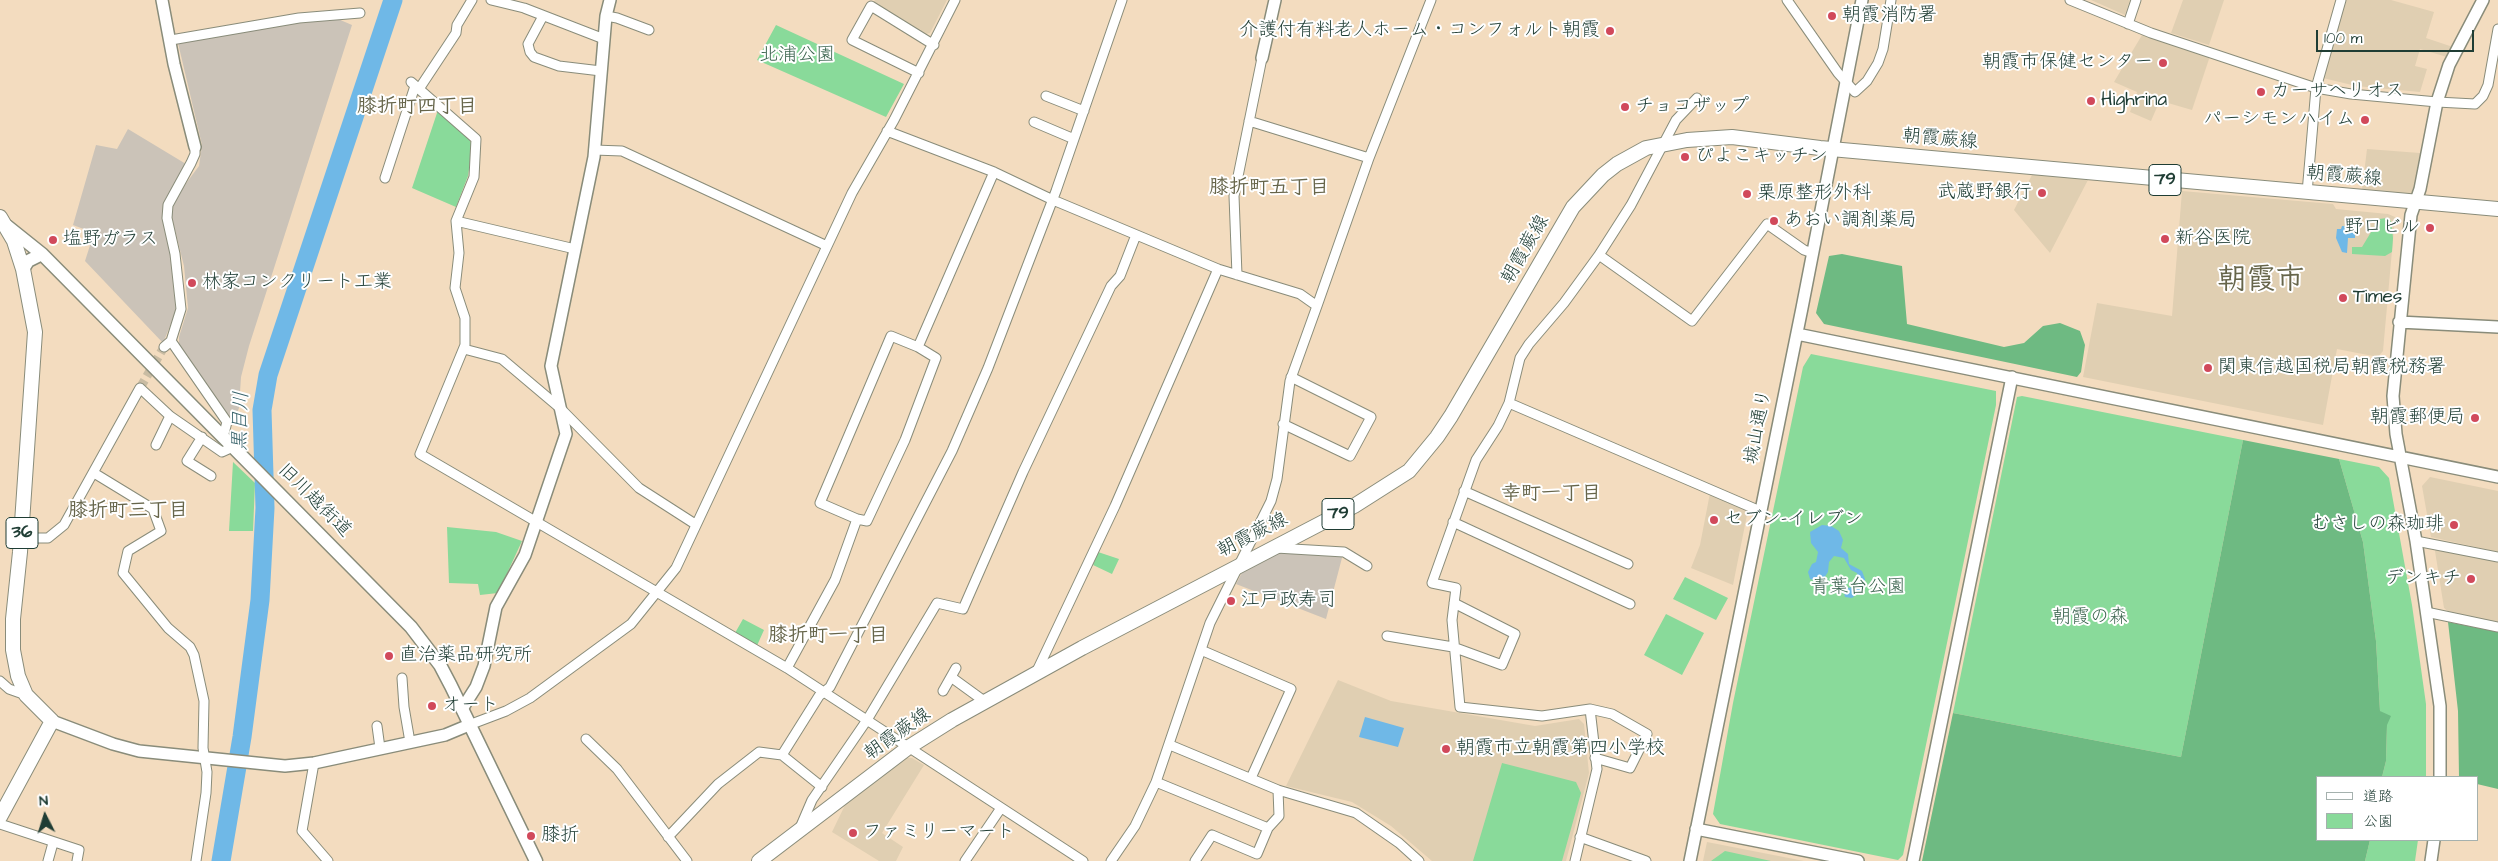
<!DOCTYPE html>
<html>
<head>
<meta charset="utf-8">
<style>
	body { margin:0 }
	#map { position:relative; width:2498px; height:861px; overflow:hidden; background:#f3dcbf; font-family:"Architects Daughter","Klee One",sans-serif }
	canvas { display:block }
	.legend { position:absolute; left:2316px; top:776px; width:162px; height:65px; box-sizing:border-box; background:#fff; border:1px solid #a5b1ae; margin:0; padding:6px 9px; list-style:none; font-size:15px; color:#1f3d34 }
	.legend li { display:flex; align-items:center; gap:10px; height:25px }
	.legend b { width:25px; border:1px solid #a5b1ae }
	.north { position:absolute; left:20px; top:791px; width:50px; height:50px; -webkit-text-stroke:4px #fff; paint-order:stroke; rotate:355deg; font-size:14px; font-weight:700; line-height:20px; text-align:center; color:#1f3d34 }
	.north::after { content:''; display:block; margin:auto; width:18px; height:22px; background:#1f3d34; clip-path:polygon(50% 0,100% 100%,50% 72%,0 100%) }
	.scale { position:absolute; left:2316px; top:30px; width:158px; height:22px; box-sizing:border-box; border:2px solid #1f3d34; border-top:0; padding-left:6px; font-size:15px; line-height:18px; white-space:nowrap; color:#1f3d34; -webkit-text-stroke:4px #fff; paint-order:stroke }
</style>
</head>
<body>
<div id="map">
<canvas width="2498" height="861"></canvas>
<ul class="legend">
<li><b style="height:6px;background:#fff"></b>道路</li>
<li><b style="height:14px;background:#89da9a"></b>公園</li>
</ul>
<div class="north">N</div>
<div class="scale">100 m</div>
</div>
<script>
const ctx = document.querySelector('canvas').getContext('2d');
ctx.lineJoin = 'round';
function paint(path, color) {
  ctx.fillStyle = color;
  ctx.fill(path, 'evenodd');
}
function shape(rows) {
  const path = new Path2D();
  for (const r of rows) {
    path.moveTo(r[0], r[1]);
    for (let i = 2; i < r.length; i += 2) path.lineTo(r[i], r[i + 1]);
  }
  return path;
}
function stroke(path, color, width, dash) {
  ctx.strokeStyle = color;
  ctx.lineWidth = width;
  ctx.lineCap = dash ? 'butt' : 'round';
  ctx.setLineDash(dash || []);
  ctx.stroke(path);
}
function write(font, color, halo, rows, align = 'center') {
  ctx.font = font + ' "Architects Daughter","Klee One",sans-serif';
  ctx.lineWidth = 4;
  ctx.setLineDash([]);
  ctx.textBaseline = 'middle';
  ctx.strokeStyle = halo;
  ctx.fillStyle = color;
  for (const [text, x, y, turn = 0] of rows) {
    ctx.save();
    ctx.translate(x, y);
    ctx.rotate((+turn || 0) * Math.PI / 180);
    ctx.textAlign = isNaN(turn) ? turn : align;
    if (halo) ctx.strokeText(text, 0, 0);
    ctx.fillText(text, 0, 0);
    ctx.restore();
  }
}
const built = shape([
	[875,0,947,0,930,33,926,34,873,3],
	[2091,0,2130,0,2125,15],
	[2183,0,2224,0,2209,45,2171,33],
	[2344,0,2391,0,2434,12,2426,38,2453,47,2447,57,2420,49,2415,66,2427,69,2420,92,2356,86,2323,78],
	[2142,35,2210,56,2192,110,2168,103,2168,100,2161,98,2151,121,2130,112,2137,92,2114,82],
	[2367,149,2420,153,2412,192,2409,194,2362,190],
	[2033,173,2089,178,2050,253,2014,210],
	[2182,191,2333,204,2336,209,2388,214,2395,217,2383,351,2378,357,2337,349,2323,425,2083,377,2097,303,2172,316],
	[2430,477,2498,491,2498,552,2431,537,2422,486],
	[1710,493,1748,510,1733,585,1691,568,1700,545],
	[2437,549,2498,562,2498,622,2450,613,2444,608,2435,551],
	[1338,680,1391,701,1535,726,1579,719,1584,724,1589,773,1566,861,1432,861,1391,826,1352,802,1286,786],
	[905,758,912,758,924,765,882,833,903,847,896,861,879,861,832,832,846,803],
	[1707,842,1804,861,1703,861]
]);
const industrial = shape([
	[338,19,352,25,249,346,241,377,239,408,233,422,179,345,179,337,188,308,184,266,171,214,174,204,181,190,199,166,202,145,178,43,299,21],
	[128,129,186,164,165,200,162,216,173,267,177,309,163,343,85,261,94,233,73,225,96,145,117,149],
	[1279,550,1343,554,1326,619,1236,584,1245,567]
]);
const green = shape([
	[776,25,904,84,886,117,757,60],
	[438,110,470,139,472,149,468,176,456,207,412,188],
	[2387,218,2391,221,2393,238,2392,252,2385,256,2352,254,2352,247,2362,247,2379,219],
	[1811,354,1996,391,1996,405,1927,740,1903,855,1898,860,1720,824,1713,814,1733,703,1803,367],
	[2022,396,2243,440,2181,757,1953,713,2017,397],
	[2339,459,2379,467,2389,478,2412,605,2426,704,2426,777,2382,777,2386,761,2387,725,2380,711,2376,641,2363,542],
	[233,462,255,483,253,531,229,531],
	[447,527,496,532,522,541,498,593,480,595,478,584,449,583],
	[1098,552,1119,559,1112,574,1093,565],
	[1685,577,1728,598,1716,620,1673,599],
	[1666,614,1704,633,1682,675,1644,655],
	[743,619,764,630,755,650,735,633],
	[1502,763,1576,782,1581,793,1562,861,1473,861],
	[2370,840,2418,840,2415,861,2365,861],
	[1725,851,1771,861,1711,861]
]);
const forest = shape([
	[1842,254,1902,266,1907,324,2004,347,2024,343,2043,326,2060,323,2080,331,2085,345,2081,372,2077,377,1824,324,1816,313,1829,256],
	[2243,440,2339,459,2363,542,2376,641,2380,711,2391,716,2387,725,2386,761,2382,777,2317,777,2317,840,2370,840,2365,861,1922,861,1953,713,2181,757],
	[2448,622,2498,632,2498,789,2477,784,2477,777,2459,777,2458,711]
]);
const water = shape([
	[2342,226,2355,227,2355,238,2348,238,2347,253,2342,252,2336,238,2337,229,2341,229],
	[1822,525,1831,526,1839,531,1843,540,1841,548,1848,554,1849,564,1862,571,1865,579,1864,588,1852,598,1845,597,1844,592,1846,588,1857,587,1859,581,1857,573,1851,570,1844,558,1834,556,1829,562,1828,572,1824,578,1818,581,1810,579,1808,572,1812,564,1816,562,1818,552,1811,543,1810,532],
	[1365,717,1404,728,1398,747,1359,737]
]);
const river = shape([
	[221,861,242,737,260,600,265,508,262,410,268,375,393,0]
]);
const minorTunnel = shape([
	[140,388,164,347]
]);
const minor = shape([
	[491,0,524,8,604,39],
	[1787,0,1838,73,1855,92,1867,81,1878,63,1883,49,1891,0],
	[2070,0,2151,33,2316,88,2351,94,2437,102,2475,104,2483,96,2488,85,2498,29],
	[543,16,528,44,530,52,534,57,559,66,601,71],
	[606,16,617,18,649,30],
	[2128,24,2136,0],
	[171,40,299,18,360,13],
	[919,73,852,40,871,6,934,45],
	[411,82,476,139,474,177,456,221,459,253,455,288,465,318,465,345,420,454,787,668,1083,861],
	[419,89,456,33,457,25,472,0],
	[1046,96,1084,111],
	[1249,121,1369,158],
	[1034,122,1074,139],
	[887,131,994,172,1053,200,1218,269,1300,294,1317,306,1290,381,1277,479,1271,501,1210,623,1156,782,1135,826,1111,861],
	[594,150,622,151,827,246],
	[385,178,415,86],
	[2307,193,2316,88,2341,0],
	[456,221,575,249],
	[1599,255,1631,205,1676,120,1697,98],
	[1237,275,1234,196,1262,58],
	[1317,306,1369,158,1431,0],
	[171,341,227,422,223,437],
	[164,347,171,341,181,309,175,254,167,218,168,205,191,163,195,154,195,147],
	[464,349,502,359,560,408,639,488,695,524],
	[1509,403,1760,511],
	[1283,424,1350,456,1371,417,1291,377],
	[202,437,187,461,211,476],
	[156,445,170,416],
	[94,473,153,509,161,531,128,551,123,573,168,628,190,647,194,655,204,701,203,748,207,772,206,793,196,861],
	[1464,491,1628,564],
	[857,519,820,503,891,336,918,347],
	[1453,522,1630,604],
	[2416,541,2498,557],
	[21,547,33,538,48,538,64,525,140,388,170,416,222,452,233,447],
	[1276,548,1344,552,1367,566],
	[2426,612,2498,627],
	[1387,636,1453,647,1502,665,1515,634,1454,603],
	[1201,650,1291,689,1251,778],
	[787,668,835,580,857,519,867,521,905,440,936,358,918,347,994,172],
	[1036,673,1115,506,1218,269],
	[951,677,984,701],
	[402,678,404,707,410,742],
	[0,681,9,689,26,695],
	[943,691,956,668],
	[469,725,506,711,530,698,631,624,676,568,852,193,894,120,955,0],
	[377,726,380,748],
	[586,739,617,769,687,861],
	[1170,745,1278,790,1356,813,1399,843,1419,861],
	[782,755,819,696,830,687,952,451,988,368,1056,191,1122,0],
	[1595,758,1630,768,1647,734,1612,714,1590,709,1542,716,1460,707,1452,620,1456,588,1432,583,1476,460,1498,426,1509,403,1520,358,1529,344,1564,303,1599,255,1692,321,1767,224,1804,250,1813,253],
	[314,763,302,831,328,861],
	[1156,782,1268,828],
	[0,824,79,850,77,861],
	[800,828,812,800,867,720,937,603,963,609,1023,472,1111,286,1120,276,1136,235],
	[668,837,718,784,759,752,782,755,822,787],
	[1580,837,1646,861],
	[48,861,53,843],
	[965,861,1001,808],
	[1195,861,1212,835,1257,854,1268,828,1279,816,1278,790],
	[1575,861,1597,769,1590,709]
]);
const tertiary = shape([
	[162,0,174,64,195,147],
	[1262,58,1275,0],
	[2399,322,2498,327],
	[1797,334,2498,477],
	[462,709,476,687,484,666,496,607,525,555,566,434,551,366,594,157,606,16,610,0],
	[52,721,113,744,139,751,285,766,314,763,445,735,469,725],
	[2440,777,2440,706,2416,541,2396,434,2393,396,2411,215,2420,189,2437,102,2449,65,2483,0],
	[1696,829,1858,861],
	[1690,861,1802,308,1862,0],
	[1913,861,2012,377],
	[2431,861,2434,840]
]);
const secondary = shape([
	[7,226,42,254,411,627,440,665,451,686,536,861],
	[23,269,28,261,42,254]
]);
const primary = shape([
	[0,217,14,241,23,269,35,332,20,552,13,619,13,650,18,676,26,695,52,721,0,817],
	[759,861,909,747,952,720,1082,648,1354,506,1409,471,1437,437,1451,416,1573,207,1603,175,1617,164,1646,148,1687,140,1732,137,1820,148,2498,209]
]);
const markers = [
	[1832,16,5,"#d1495b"],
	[1610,31,5,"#d1495b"],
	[2163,63,5,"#d1495b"],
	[2261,92,5,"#d1495b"],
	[2091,101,5,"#d1495b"],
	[1625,107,5,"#d1495b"],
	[2365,120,5,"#d1495b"],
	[1685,157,5,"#d1495b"],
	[2042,193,5,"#d1495b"],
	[1747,194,5,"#d1495b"],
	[1774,221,5,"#d1495b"],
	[2430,228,5,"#d1495b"],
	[2165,239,5,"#d1495b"],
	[53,240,5,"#d1495b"],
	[192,283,5,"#d1495b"],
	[2343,298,5,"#d1495b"],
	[2208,368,5,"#d1495b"],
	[2475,418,5,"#d1495b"],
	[1714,520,5,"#d1495b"],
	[2454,525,5,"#d1495b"],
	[2471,579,5,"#d1495b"],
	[1231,601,5,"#d1495b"],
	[389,656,5,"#d1495b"],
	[432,706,5,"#d1495b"],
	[1446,749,5,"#d1495b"],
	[853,833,5,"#d1495b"],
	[531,836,5,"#d1495b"]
];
const shields = [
	[2165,180,32],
	[1338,514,32],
	[22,533,32]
];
const shieldNames = [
	["79",2165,180],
	["79",1338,514],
	["36",22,533]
];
const poiNames = [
	["朝霞消防署",1842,16],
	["介護付有料老人ホーム・コンフォルト朝霞",1600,31,"right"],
	["朝霞市保健センター",2153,63,"right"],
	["カーサヘリオス",2271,92],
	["Highrina",2101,101],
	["チョコザップ",1635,107],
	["パーシモンハイム",2355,120,"right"],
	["ぴよこキッチン",1695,157],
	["武蔵野銀行",2032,193,"right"],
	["栗原整形外科",1757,194],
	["あおい調剤薬局",1784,221],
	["野口ビル",2420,228,"right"],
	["新谷医院",2175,239],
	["塩野ガラス",63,240],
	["林家コンクリート工業",202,283],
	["Times",2353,298],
	["関東信越国税局朝霞税務署",2218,368],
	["朝霞郵便局",2465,418,"right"],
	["セブン-イレブン",1724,520],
	["むさしの森珈琲",2444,525,"right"],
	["デンキチ",2461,579,"right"],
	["江戸政寿司",1241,601],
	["直治薬品研究所",399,656],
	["オート",442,706],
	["朝霞市立朝霞第四小学校",1456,749],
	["ファミリーマート",863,833],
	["膝折",541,836]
];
const parkNames = [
	["北浦公園",797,56],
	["青葉台公園",1858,588],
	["朝霞の森",2090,618]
];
const streetNames = [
	["朝霞蕨線",1940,140,5],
	["朝霞蕨線",2344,177,5],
	["朝霞蕨線",1526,250,-60],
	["城山通り",1759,427,-79],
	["旧川越街道",314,501,45],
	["朝霞蕨線",1253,536,-27],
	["朝霞蕨線",898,735,-35]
];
const neighbourhoodNames = [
	["膝折町四丁目",417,108],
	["膝折町五丁目",1269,189],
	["幸町一丁目",1551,495],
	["膝折町三丁目",128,512],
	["膝折町一丁目",828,637]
];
const waterNames = [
	["黒目川",242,421,-88]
];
const townNames = [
	["朝霞市",2261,282]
];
paint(built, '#e0cfb2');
paint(industrial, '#cbc3b8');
paint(green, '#89da9a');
paint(forest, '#6eba82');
paint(water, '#6fb8e7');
stroke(river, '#6fb8e7', 19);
stroke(minorTunnel, '#c9bca3', 9, [9, 4.5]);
stroke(minor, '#898c7a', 11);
stroke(tertiary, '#898c7a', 14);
stroke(secondary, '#898c7a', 15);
stroke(primary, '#898c7a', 16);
stroke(minor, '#fff', 9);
stroke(tertiary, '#fff', 11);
stroke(secondary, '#fff', 12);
stroke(primary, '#fff', 14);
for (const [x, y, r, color] of markers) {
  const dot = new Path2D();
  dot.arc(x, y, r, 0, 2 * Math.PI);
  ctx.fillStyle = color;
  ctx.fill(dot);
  stroke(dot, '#fff', 2);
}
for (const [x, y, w] of shields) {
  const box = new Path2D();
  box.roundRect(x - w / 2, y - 15.5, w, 31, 4);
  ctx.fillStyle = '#fff';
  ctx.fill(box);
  stroke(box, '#1f3d34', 1);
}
write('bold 18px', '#1f3d34', null, shieldNames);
write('19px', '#1f3d34', '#fff', poiNames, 'left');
write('19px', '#3a644e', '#fff', parkNames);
write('19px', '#1f3d34', '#fff', streetNames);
write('bold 20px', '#66654a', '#fff', neighbourhoodNames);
write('italic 20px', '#37626a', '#fff', waterNames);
write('bold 29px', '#66654a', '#fff', townNames);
</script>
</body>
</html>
